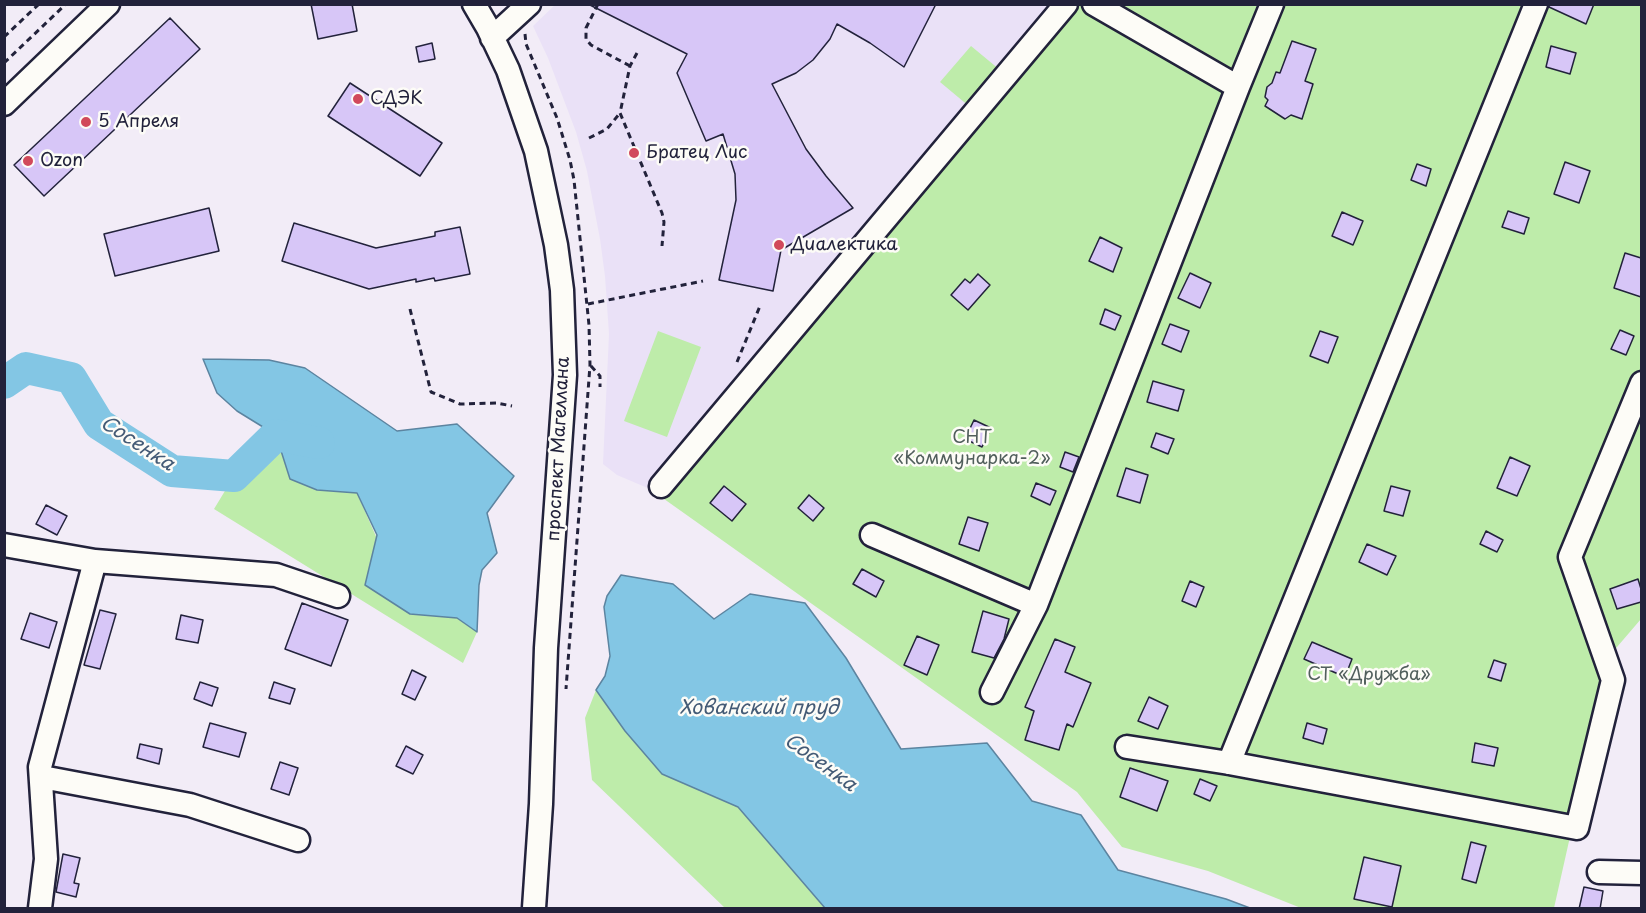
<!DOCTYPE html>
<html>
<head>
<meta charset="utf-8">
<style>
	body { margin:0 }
	#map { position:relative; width:1646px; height:913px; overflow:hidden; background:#f2ecf7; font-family:"Playpen Sans",sans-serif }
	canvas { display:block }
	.frame { position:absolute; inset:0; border:6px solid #22223b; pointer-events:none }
</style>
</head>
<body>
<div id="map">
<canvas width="1646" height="913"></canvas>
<div class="frame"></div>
</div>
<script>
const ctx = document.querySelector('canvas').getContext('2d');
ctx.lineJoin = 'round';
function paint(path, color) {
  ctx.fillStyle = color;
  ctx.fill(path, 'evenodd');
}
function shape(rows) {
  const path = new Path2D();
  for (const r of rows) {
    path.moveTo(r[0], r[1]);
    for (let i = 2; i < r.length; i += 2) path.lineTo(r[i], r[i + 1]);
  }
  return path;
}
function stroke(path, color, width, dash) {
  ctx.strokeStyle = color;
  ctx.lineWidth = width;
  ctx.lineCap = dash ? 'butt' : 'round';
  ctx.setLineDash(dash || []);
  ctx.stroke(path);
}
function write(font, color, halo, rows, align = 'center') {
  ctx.font = font + ' "Playpen Sans",sans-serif';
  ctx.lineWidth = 5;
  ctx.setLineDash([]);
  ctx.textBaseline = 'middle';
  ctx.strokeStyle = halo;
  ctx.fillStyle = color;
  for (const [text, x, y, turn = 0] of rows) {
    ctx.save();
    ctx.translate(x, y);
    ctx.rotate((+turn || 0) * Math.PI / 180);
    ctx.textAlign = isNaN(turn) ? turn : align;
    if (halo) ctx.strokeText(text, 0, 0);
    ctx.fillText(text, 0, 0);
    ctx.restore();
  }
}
const built = shape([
	[556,4,1053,4,1054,9,650,489,617,475,603,464,609,334,605,276,600,239,587,171,576,132,548,58,533,26]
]);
const green = shape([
	[1053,5,1641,5,1641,619,1611,654,1554,908,1301,908,1208,871,1122,847,1077,792,650,489,1054,10],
	[971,46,1000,70,970,107,940,82],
	[658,331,701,347,667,437,624,421],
	[276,435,290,479,317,490,357,493,410,614,457,618,477,632,463,663,214,509,234,476],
	[596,690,625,731,662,773,738,807,825,908,725,908,592,780,585,718]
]);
const water = shape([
	[203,359,269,360,305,368,397,431,457,424,514,476,487,513,497,553,482,570,479,585,477,632,457,618,410,614,365,585,377,535,357,493,317,490,290,479,276,435,237,411,217,393,203,359],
	[621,575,673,584,714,619,750,594,805,603,846,658,901,749,987,743,1032,801,1081,815,1118,870,1226,899,1250,908,825,908,738,807,662,774,625,731,596,690,605,676,610,656,604,607,607,596,621,575]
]);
const river = shape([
	[4,383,26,368,71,378,99,424,172,471,234,476,276,435,319,443]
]);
const building = shape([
	[311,4,352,4,357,31,318,39,311,4],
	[588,4,936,4,904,67,870,43,837,24,830,39,813,60,796,73,772,84,806,149,826,176,853,208,781,250,773,291,719,280,736,200,735,174,723,134,706,141,677,73,687,54,588,4],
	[1549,4,1594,4,1586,24,1549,7,1549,4],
	[170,18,200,49,44,196,14,165,170,18],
	[1292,41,1316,49,1305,81,1313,84,1302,119,1291,115,1285,119,1265,106,1268,100,1265,97,1267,87,1272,83,1276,72,1280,73,1292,41],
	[432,43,435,59,419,62,416,47,432,43],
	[1551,46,1576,53,1570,74,1546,67,1551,46],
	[350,83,442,143,420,176,328,116,350,83],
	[1565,162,1590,171,1579,203,1554,194,1565,162],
	[1417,164,1431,169,1426,186,1411,180,1417,164],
	[209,208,219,251,115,276,104,234,209,208],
	[1508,211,1529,218,1524,234,1502,227,1508,211],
	[1342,212,1363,221,1353,245,1332,236,1342,212],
	[294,223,376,248,435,236,435,232,460,227,470,274,435,281,434,278,416,282,416,279,369,289,282,261,294,223],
	[1100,237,1122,248,1113,272,1089,261,1100,237],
	[1625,253,1641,258,1641,297,1614,288,1625,253],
	[1190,273,1211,283,1200,308,1178,298,1190,273],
	[978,274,990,285,968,310,951,295,965,279,970,283,978,274],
	[1105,309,1121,316,1115,330,1100,324,1105,309],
	[1170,324,1189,331,1181,352,1162,344,1170,324],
	[1620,330,1634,336,1626,355,1611,349,1620,330],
	[1320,331,1338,337,1328,363,1310,356,1320,331],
	[1153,381,1184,390,1178,411,1147,402,1153,381],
	[974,420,991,428,982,447,965,439,974,420],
	[1156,433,1174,439,1168,454,1151,447,1156,433],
	[1065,452,1079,457,1073,472,1060,467,1065,452],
	[1510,457,1530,466,1517,496,1497,488,1510,457],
	[1126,468,1148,475,1140,503,1117,496,1126,468],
	[1036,483,1056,491,1050,505,1031,496,1036,483],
	[724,486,746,504,732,521,710,503,724,486],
	[1391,486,1410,491,1403,516,1384,511,1391,486],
	[809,495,824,508,813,521,798,508,809,495],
	[46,505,67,516,57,535,36,524,46,505],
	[968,517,988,523,979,551,959,544,968,517],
	[1486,531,1503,540,1497,552,1480,544,1486,531],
	[1367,544,1396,556,1387,575,1359,562,1367,544],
	[862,569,884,581,876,597,853,584,862,569],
	[1638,579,1641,589,1641,602,1617,609,1610,589,1638,579],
	[1190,581,1204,587,1196,607,1182,601,1190,581],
	[302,603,348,620,331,666,285,649,302,603],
	[100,610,116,614,100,669,84,665,100,610],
	[983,611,1009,619,1004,639,994,658,972,652,983,611],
	[30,613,57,622,49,648,21,639,30,613],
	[181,615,203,620,198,643,176,639,181,615],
	[917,636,939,645,927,675,904,665,917,636],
	[1055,639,1075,647,1065,672,1091,683,1073,727,1067,724,1059,750,1025,740,1034,711,1025,707,1055,639],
	[1312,642,1352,659,1345,677,1304,659,1312,642],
	[1494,660,1506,664,1501,681,1488,677,1494,660],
	[412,670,426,677,415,700,402,694,412,670],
	[200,682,218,688,212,706,194,699,200,682],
	[274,682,295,689,290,704,269,698,274,682],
	[1149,697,1168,706,1158,729,1138,721,1149,697],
	[210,723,246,733,239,757,203,747,210,723],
	[1307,723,1327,729,1323,744,1303,738,1307,723],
	[1475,743,1498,748,1494,766,1472,762,1475,743],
	[140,744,162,749,159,764,137,758,140,744],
	[406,746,423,755,413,774,396,766,406,746],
	[280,762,298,768,289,795,271,789,280,762],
	[1130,768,1168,781,1157,811,1120,797,1130,768],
	[1200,779,1217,786,1210,801,1194,794,1200,779],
	[1471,842,1486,846,1476,883,1462,879,1471,842],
	[63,854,80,858,74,883,79,884,76,897,56,892,63,854],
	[1364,857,1401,866,1392,907,1354,899,1364,857],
	[1584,887,1603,891,1600,909,1579,909,1584,887]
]);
const path = shape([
	[598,4,586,28,586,39,591,45,630,66],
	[525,34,526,44,557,118,570,160,574,180,589,325,590,365,566,689],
	[4,37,39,4],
	[637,53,630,66,620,113,662,213,664,222,662,246],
	[4,63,66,4],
	[589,138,607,129,620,113],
	[588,304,703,281],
	[410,309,431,392,460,404,497,403,512,406],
	[737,362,760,306],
	[591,366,600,376,600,387]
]);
const minor = shape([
	[474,4,488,28,508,70,536,151,556,245,562,290,565,375,546,648,541,804,534,908],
	[1094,4,1238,87],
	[492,38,529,4],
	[4,104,108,4],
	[661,486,1066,4],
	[872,535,1036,605],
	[4,545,95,561,40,767,46,859,40,908],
	[95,561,276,575,338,596],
	[992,692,1036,605,1238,87,1272,4],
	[1127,747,1229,763,1577,828,1613,680,1570,557,1642,383],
	[1229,763,1536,4],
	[42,777,190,805,298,840],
	[1599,872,1642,873]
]);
const markers = [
	[358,99,6,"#d1495b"],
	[86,122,6,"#d1495b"],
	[634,153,6,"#d1495b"],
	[28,161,6,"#d1495b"],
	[779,245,6,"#d1495b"]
];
const poiNames = [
	["СДЭК",370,99],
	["5 Апреля",98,122],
	["Братец Лис",646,153],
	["Ozon",40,161],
	["Диалектика",791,245]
];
const parkNames = [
	["СНТ",972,438],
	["«Коммунарка-2»",972,459],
	["СТ «Дружба»",1369,675]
];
const streetNames = [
	["проспект Магеллана",559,449,-87]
];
const waterNames = [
	["Сосенка",137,444,33],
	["Хованский пруд",759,708],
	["Сосенка",820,763,36]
];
paint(built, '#eae1f7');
paint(green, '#beecaa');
paint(water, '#83c6e4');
stroke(water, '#5c84a0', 1.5);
stroke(river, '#83c6e4', 32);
paint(building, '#d7c6f7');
stroke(building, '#22223b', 1.5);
stroke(minor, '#22223b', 27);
stroke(path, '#22223b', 3, [6, 4.5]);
stroke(minor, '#fdfcf7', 22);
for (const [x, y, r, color] of markers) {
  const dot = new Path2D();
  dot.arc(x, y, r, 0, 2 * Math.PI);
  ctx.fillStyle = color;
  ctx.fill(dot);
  stroke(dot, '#fdfcf7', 2);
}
write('18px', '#22223b', '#fdfcf7', poiNames, 'left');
write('18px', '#515f5c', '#fdfcf7', parkNames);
write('18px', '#22223b', '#fdfcf7', streetNames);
write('italic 20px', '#445b76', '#fdfcf7', waterNames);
</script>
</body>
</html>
